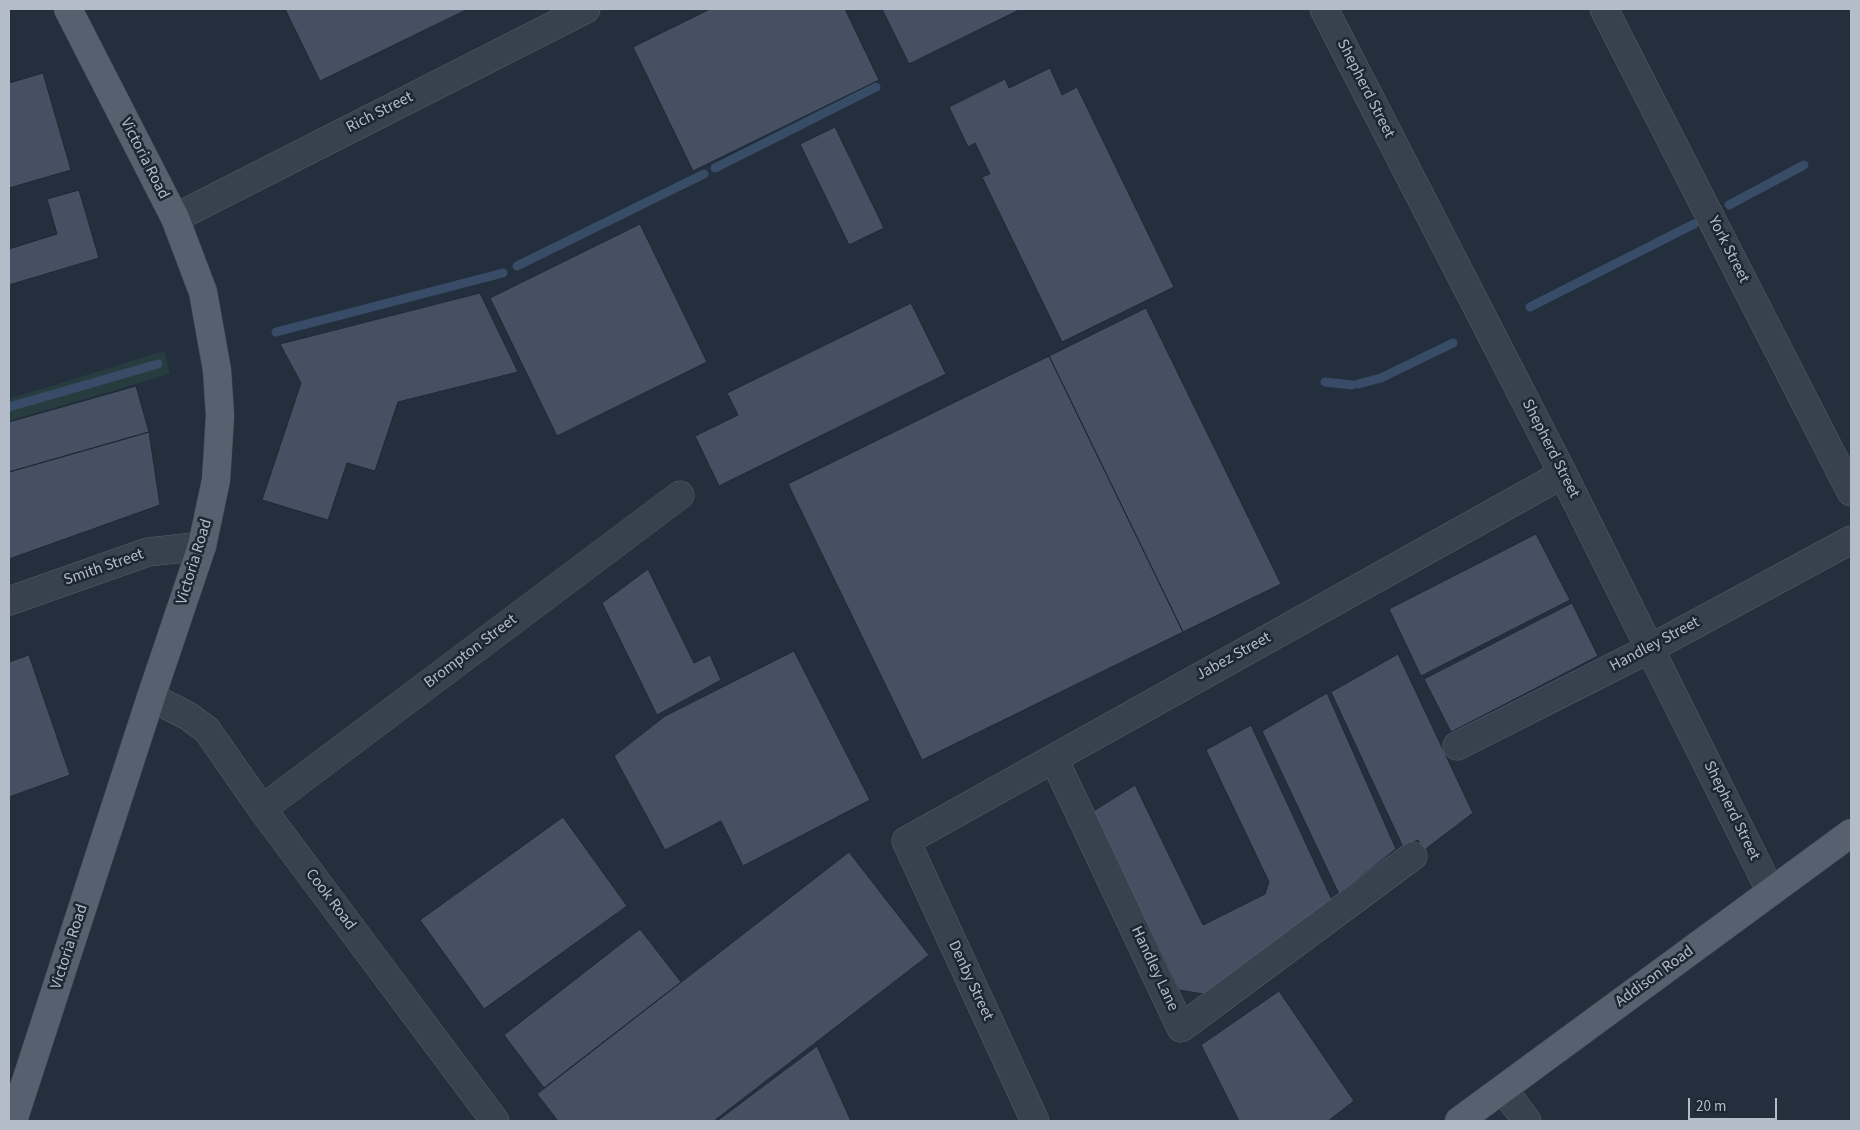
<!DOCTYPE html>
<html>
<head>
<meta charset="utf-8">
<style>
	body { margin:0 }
	#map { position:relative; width:1860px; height:1130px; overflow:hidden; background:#242f3e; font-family:"Source Sans 3",sans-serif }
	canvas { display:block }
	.frame { position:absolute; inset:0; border:10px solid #b4bcc9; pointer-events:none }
	.scale { position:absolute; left:1688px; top:1098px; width:89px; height:22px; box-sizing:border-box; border:2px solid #b4bcc9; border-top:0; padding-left:6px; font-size:15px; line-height:18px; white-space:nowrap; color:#b4bcc9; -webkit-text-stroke:4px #1d2633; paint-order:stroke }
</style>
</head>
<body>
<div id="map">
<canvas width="1860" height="1130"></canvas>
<div class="frame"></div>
<div class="scale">20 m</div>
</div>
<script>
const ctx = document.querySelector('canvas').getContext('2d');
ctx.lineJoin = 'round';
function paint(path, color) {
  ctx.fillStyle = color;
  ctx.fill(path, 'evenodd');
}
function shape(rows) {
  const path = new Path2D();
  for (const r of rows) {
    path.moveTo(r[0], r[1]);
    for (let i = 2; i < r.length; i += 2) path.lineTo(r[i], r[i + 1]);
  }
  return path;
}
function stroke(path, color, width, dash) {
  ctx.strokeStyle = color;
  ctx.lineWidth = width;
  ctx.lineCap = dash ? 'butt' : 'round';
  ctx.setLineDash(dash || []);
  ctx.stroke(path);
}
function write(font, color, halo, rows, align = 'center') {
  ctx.font = font + ' "Source Sans 3",sans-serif';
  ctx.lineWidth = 5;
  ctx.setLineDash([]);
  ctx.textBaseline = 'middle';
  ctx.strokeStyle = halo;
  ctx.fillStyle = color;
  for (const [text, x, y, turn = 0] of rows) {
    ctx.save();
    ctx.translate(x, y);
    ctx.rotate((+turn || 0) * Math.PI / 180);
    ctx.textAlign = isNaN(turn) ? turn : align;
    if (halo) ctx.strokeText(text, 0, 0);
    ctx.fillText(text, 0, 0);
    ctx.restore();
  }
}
const green = shape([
	[164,351,170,374,9,421,9,399]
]);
const stream = shape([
	[715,168,876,87],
	[1729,205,1804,165],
	[517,266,704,174],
	[1530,307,1694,224],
	[276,332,503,273],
	[1325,382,1352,385],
	[1358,384,1381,378,1453,343],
	[9,407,158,364]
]);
const building = shape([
	[285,9,468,9,320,81,285,9],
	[710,9,845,9,879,80,693,171,633,47,710,9],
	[882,9,1021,9,909,64,882,9],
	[1050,68,1062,95,1077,87,1174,287,1062,342,982,177,990,174,975,143,968,147,949,107,1005,79,1009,88,1050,68],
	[43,73,71,170,9,188,9,83,43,73],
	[835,127,884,228,849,245,800,144,835,127],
	[79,190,99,258,9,285,9,249,57,234,47,199,79,190],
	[640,224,707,362,557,436,490,298,640,224],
	[480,293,518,372,398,402,375,471,347,463,328,520,262,500,301,383,280,344,480,293],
	[911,303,946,374,719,486,695,436,738,415,727,393,911,303],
	[1146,308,1281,584,1183,632,1049,356,1146,308],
	[1049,356,1183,632,922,760,788,484,1049,356],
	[136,386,149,432,9,472,9,422,136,386],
	[149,432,160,505,9,559,9,472,149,432],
	[1536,534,1570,600,1421,676,1389,609,1536,534],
	[648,569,694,663,710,655,721,680,657,715,602,603,648,569],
	[1572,603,1598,656,1451,732,1424,679,1572,603],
	[794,651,870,800,743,866,721,821,665,850,614,756,665,716,794,651],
	[1398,654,1473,813,1423,851,1418,840,1403,847,1331,692,1398,654],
	[29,655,70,775,9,797,9,662,29,655],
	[1327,693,1396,849,1339,894,1262,731,1327,693],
	[1251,725,1332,900,1209,995,1179,990,1092,812,1135,785,1203,925,1265,894,1269,882,1206,750,1251,725],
	[563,817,627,906,484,1009,420,920,563,817],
	[849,852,929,955,714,1121,558,1121,537,1094,849,852],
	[640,929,681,982,544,1088,504,1035,640,929],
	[1279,991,1354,1101,1328,1121,1239,1121,1201,1045,1279,991],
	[817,1046,851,1121,717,1121,817,1046]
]);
const minor = shape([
	[1324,9,1563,474,1771,892],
	[1604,9,1851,492],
	[175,218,586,9],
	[9,601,148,552,202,546],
	[151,697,188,716,207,730,262,809,495,1121],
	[1457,746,1651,648,1851,540],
	[1054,759,1181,1028,1413,856],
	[262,809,680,495],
	[1503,1089,1527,1121],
	[1035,1121,906,841,1563,474]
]);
const major = shape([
	[13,1121,151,697,202,546,216,480,218,449,220,415,217,370,203,292,175,218,68,9],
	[1459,1121,1851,833]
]);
const streetNames = [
	["Shepherd Street",1365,89,63],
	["Rich Street",380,113,-27],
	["Victoria Road",144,159,63],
	["York Street",1728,250,63],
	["Shepherd Street",1550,449,63],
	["Victoria Road",195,562,-73],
	["Smith Street",104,568,-19],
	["Handley Street",1655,645,-28],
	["Brompton Street",471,652,-37],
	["Jabez Street",1234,657,-29],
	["Shepherd Street",1731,811,64],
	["Cook Road",330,900,53],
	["Victoria Road",70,947,-72],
	["Handley Lane",1154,969,65],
	["Addison Road",1655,977,-36],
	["Denby Street",970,981,65]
];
paint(green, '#263c3f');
stroke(stream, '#394c67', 9);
paint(building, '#455162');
stroke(building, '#1f2835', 1);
stroke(minor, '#565f6c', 29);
stroke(major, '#414a57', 29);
stroke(minor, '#38414e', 28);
stroke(major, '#56606e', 28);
write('16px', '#b4bcc9', '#1d2633', streetNames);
</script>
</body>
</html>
